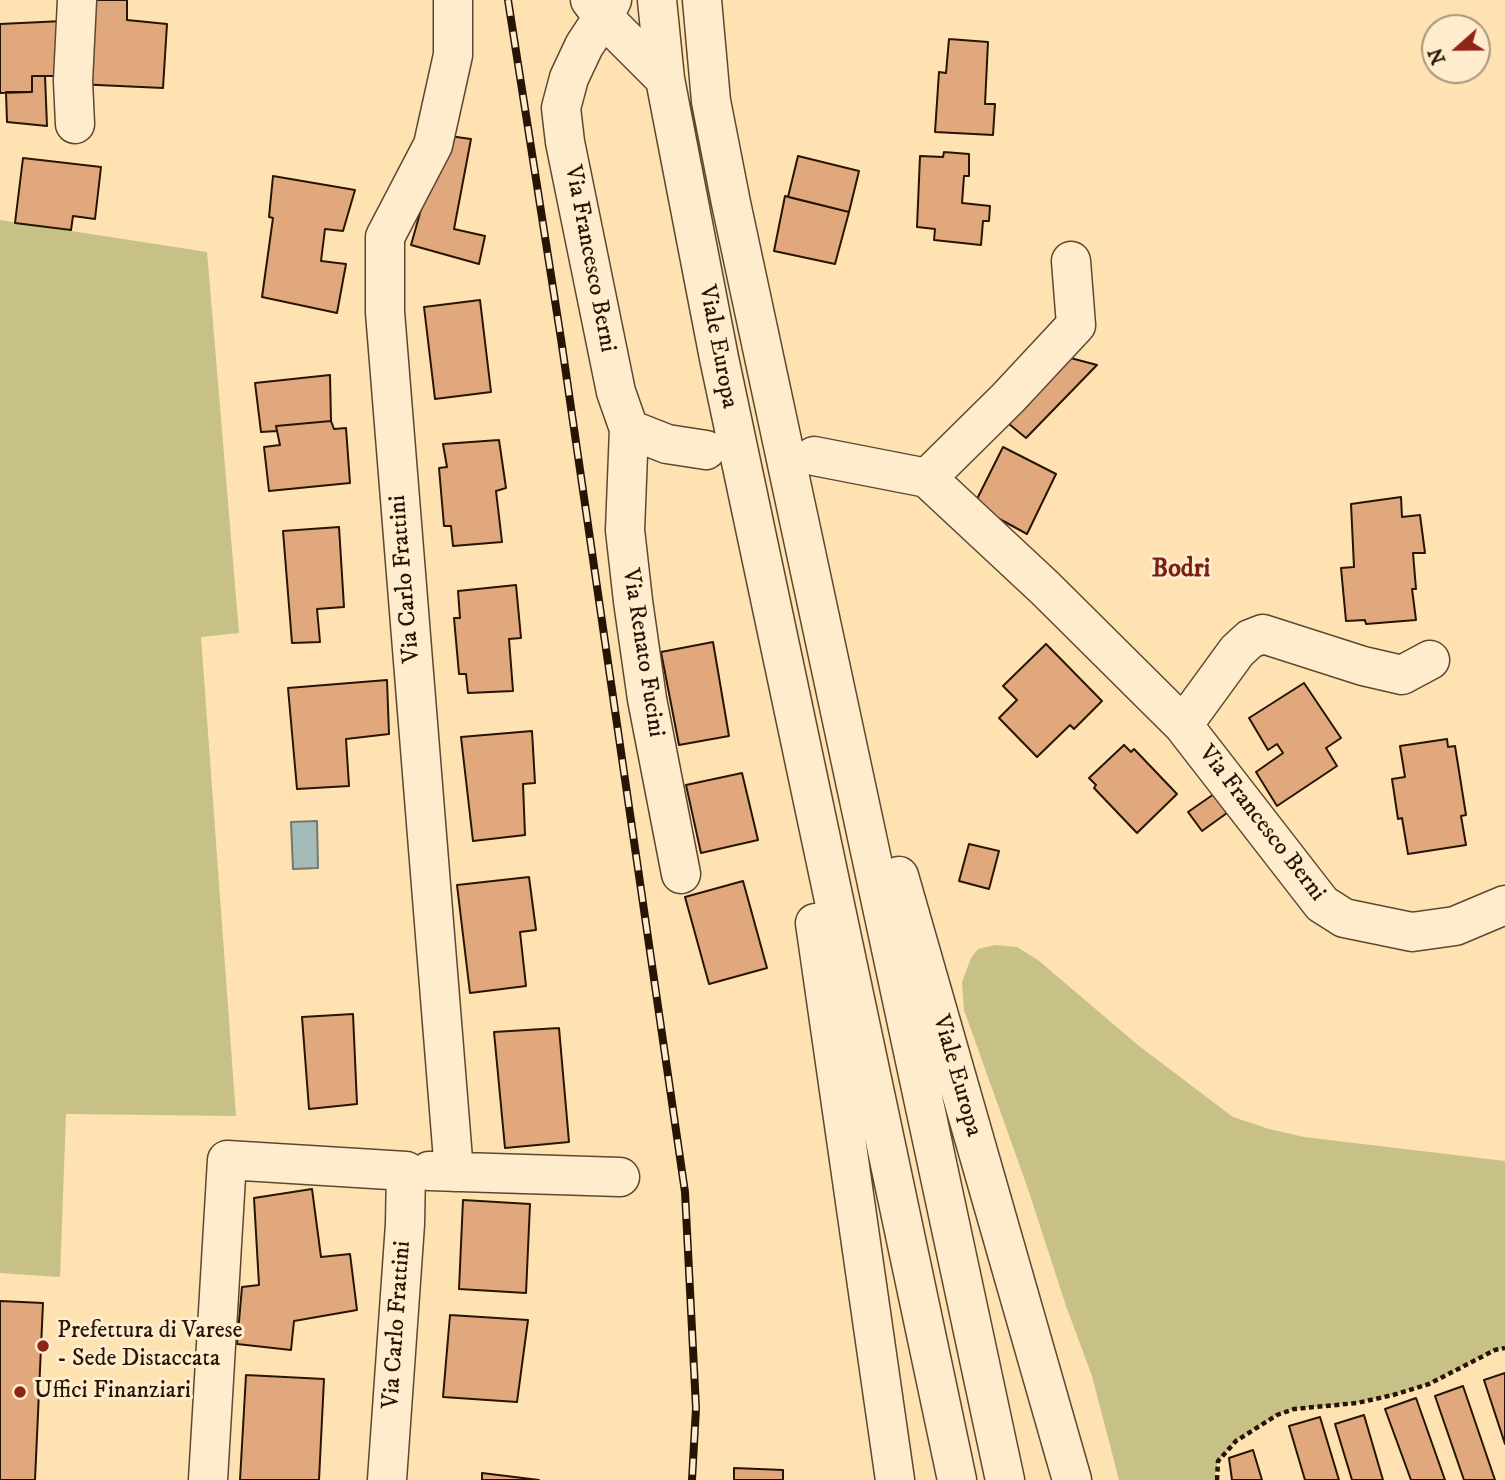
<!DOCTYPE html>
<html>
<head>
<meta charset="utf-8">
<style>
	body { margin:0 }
	#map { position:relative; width:1505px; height:1480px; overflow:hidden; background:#fee2b2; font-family:"IM FELL DW Pica",serif }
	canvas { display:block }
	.north { position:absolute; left:1421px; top:14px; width:70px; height:70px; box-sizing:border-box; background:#feeccd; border:2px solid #a8967d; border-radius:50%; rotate:249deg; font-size:19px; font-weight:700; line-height:28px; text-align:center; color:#261505 }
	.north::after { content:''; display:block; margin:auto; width:24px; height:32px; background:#8f2418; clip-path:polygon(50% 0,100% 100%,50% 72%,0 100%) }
</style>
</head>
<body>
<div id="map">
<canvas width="1505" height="1480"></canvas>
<div class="north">N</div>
</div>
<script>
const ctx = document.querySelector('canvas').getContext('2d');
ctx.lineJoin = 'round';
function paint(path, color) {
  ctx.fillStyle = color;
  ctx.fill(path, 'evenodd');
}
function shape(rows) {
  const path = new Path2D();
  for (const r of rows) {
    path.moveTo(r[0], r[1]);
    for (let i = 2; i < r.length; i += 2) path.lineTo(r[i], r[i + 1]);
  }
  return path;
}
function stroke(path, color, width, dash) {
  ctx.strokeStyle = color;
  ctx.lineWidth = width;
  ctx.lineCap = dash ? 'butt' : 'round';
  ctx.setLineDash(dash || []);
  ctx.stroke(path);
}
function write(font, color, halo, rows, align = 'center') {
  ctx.font = font + ' "IM FELL DW Pica",serif';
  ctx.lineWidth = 6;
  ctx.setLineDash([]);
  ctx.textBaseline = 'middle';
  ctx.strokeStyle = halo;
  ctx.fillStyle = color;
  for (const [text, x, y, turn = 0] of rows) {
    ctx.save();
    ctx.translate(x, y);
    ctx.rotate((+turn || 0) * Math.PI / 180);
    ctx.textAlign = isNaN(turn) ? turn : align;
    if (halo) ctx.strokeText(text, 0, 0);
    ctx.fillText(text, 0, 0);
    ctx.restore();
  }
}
const green = shape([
	[0,220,207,252,239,633,201,637,236,1116,66,1114,60,1277,0,1273],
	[995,945,1017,947,1038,960,1139,1046,1233,1117,1269,1129,1304,1137,1505,1161,1505,1348,1495,1350,1429,1384,1393,1395,1357,1403,1294,1409,1277,1415,1236,1441,1218,1461,1214,1480,1119,1480,1092,1376,1066,1306,1028,1189,964,1010,962,982,971,958,978,949]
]);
const water = shape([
	[317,821,318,868,293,869,291,822,317,821]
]);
const building = shape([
	[80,0,127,0,127,20,167,24,163,88,76,84,80,0],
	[63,21,64,76,32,76,32,92,0,93,0,24,63,21],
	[949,39,988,42,985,104,995,104,993,135,935,132,939,72,946,73,949,39],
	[32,76,45,76,47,126,7,122,6,92,32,92,32,76],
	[442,135,471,139,454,229,485,236,479,264,411,245,442,135],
	[944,152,969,154,969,176,964,176,962,203,990,206,989,221,983,221,981,245,934,240,935,229,917,227,920,156,943,157,944,152],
	[798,156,859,171,849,212,788,197,798,156],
	[23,158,101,167,95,219,73,216,71,230,15,223,23,158],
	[273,176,355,190,343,231,325,229,321,261,346,264,337,313,262,297,273,218,269,217,273,176],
	[785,196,849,212,835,264,774,251,785,196],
	[480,300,491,392,435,399,424,307,480,300],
	[1063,356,1097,365,1026,438,1003,419,1063,356],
	[330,375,331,421,276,426,277,431,261,432,255,383,330,375],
	[331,421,334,429,346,428,350,483,269,491,264,447,280,445,276,426,331,421],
	[499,440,506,488,496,491,502,542,453,546,451,526,444,526,439,468,447,467,443,444,499,440],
	[1003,447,1056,474,1027,534,974,505,1003,447],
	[1401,497,1402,517,1420,515,1425,553,1413,553,1416,589,1412,589,1416,620,1366,624,1365,620,1346,621,1341,568,1354,567,1351,504,1401,497],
	[339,527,344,607,317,609,320,642,292,643,283,531,339,527],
	[516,585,521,638,509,639,513,691,468,693,466,674,459,674,454,618,460,618,458,591,516,585],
	[713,642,729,736,679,745,661,652,713,642],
	[1046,644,1102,701,1074,729,1070,725,1037,757,999,718,1017,700,1003,686,1046,644],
	[387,680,389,734,346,739,349,786,297,789,288,688,387,680],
	[1304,683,1341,738,1326,748,1337,766,1277,806,1256,772,1283,753,1277,744,1268,750,1249,718,1304,683],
	[532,731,535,783,523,784,525,835,473,841,461,737,532,731],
	[1447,739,1448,747,1455,746,1466,815,1461,816,1466,845,1408,854,1402,818,1398,819,1392,779,1405,777,1400,746,1447,739],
	[1124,745,1131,752,1134,749,1177,794,1137,833,1094,788,1096,785,1089,778,1124,745],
	[742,773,758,840,701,853,686,785,742,773],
	[1214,794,1227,813,1202,831,1188,812,1214,794],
	[969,844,999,851,989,889,959,881,969,844],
	[529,877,536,930,520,932,526,986,470,993,457,885,529,877],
	[743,881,767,968,709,984,685,897,743,881],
	[353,1014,357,1104,309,1109,302,1017,353,1014],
	[559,1028,569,1142,505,1148,494,1032,559,1028],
	[312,1189,321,1257,350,1254,357,1310,294,1321,291,1350,237,1344,242,1287,259,1285,254,1198,312,1189],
	[463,1200,530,1204,526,1293,459,1289,463,1200],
	[0,1301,43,1303,35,1480,0,1480,0,1301],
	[450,1315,528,1320,517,1402,443,1397,450,1315],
	[1505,1373,1505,1444,1484,1380,1505,1373],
	[246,1375,324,1379,319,1480,240,1480,246,1375],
	[1463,1386,1495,1480,1464,1480,1435,1396,1463,1386],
	[1416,1398,1445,1480,1411,1480,1385,1409,1416,1398],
	[1364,1415,1383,1480,1352,1480,1335,1424,1364,1415],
	[1320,1417,1339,1480,1305,1480,1289,1426,1320,1417],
	[1253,1450,1262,1480,1232,1480,1229,1458,1253,1450],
	[734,1468,783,1470,783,1480,734,1480,734,1468],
	[482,1473,539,1480,482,1480,482,1473]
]);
const path = shape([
	[1217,1480,1218,1461,1236,1441,1277,1415,1294,1409,1357,1403,1393,1395,1429,1384,1495,1350,1505,1348]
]);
const minor = shape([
	[453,0,453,55,433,145,385,237,385,312,454,1172],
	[590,0,603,17,584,46,569,78,561,108,565,142,616,392,629,429,667,444,706,450],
	[612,0,603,17,665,79],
	[657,0,665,79,719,358,957,1480],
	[702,0,711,101,731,203,1005,1480],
	[75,124,73,81,77,0],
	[629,429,625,530,633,601,647,699,681,874],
	[814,456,927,478,1045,588,1183,725,1322,904,1344,918,1412,932,1455,926,1505,905],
	[927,478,1008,398,1076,325,1071,261],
	[1183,725,1237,651,1250,639,1263,634,1363,666,1402,675,1430,660],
	[899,876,1072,1480],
	[815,923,895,1480],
	[429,1171,620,1177],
	[208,1480,227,1160,406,1171,405,1224,387,1480]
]);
const rail = shape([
	[508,0,561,339,685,1192,696,1408,692,1480]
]);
const markers = [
	[43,1346,7,"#8f2418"],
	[20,1392,7,"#8f2418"]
];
const streetNames = [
	["Via Francesco Berni",589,259,79],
	["Viale Europa",717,347,79],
	["Via Carlo Frattini",406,579,-95],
	["Via Renato Fucini",642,653,81],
	["Via Francesco Berni",1261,824,52],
	["Viale Europa",956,1076,74],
	["Via Carlo Frattini",398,1325,-86]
];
const poiNames = [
	["Prefettura di Varese",57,1332],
	["- Sede Distaccata",57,1360],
	["Uffici Finanziari",34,1392]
];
const neighbourhoodNames = [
	["Bodri",1181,571]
];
paint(green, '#c7c187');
paint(water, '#a5bbb7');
stroke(water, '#727970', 2);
paint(building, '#e2a87d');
stroke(building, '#261505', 2);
stroke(minor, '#5c4830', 41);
stroke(path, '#261505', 4.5, [5, 3.5]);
stroke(minor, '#feeccd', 38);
stroke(rail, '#261505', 8);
stroke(rail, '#feeccd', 5, [16]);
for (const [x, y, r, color] of markers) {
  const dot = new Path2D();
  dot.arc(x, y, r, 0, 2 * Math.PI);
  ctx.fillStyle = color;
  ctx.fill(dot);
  stroke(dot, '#feeccd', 2.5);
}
write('24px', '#261505', '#feeccd', streetNames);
write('24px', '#261505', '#feeccd', poiNames, 'left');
write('bold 26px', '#7a1f14', '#feeccd', neighbourhoodNames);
</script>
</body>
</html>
